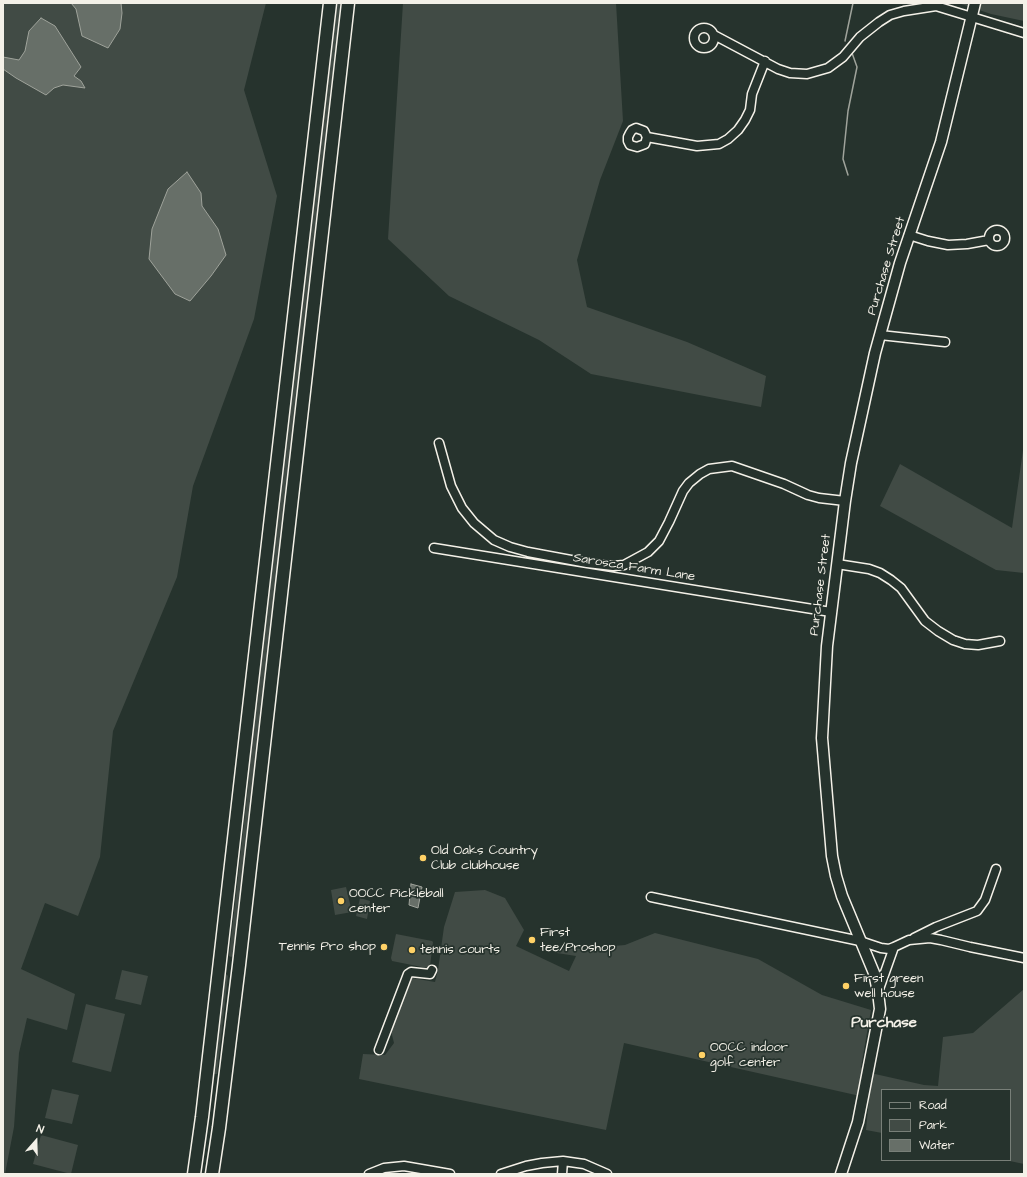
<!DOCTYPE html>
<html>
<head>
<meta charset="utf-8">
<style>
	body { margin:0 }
	#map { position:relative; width:1027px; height:1177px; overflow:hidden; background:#26332d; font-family:"Architects Daughter",sans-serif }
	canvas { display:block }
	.frame { position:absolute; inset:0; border:4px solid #f4f1e8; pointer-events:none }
	.legend { position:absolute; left:881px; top:1089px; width:130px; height:72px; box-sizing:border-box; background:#26332d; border:1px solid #787f78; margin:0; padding:5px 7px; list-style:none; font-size:12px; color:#f4f1e8 }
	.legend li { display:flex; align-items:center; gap:8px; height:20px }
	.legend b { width:20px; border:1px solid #787f78 }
	.north { position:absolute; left:16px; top:1121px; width:40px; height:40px; -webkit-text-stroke:3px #26332d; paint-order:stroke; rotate:20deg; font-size:11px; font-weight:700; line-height:16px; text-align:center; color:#f4f1e8 }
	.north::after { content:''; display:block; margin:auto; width:14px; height:18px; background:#f4f1e8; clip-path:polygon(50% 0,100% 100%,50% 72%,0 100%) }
</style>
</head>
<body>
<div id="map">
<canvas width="1027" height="1177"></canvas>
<div class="frame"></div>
<ul class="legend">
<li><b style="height:5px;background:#26332d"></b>Road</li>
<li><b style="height:11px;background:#414b45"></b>Park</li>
<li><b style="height:11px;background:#676f68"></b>Water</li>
</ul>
<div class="north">N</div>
</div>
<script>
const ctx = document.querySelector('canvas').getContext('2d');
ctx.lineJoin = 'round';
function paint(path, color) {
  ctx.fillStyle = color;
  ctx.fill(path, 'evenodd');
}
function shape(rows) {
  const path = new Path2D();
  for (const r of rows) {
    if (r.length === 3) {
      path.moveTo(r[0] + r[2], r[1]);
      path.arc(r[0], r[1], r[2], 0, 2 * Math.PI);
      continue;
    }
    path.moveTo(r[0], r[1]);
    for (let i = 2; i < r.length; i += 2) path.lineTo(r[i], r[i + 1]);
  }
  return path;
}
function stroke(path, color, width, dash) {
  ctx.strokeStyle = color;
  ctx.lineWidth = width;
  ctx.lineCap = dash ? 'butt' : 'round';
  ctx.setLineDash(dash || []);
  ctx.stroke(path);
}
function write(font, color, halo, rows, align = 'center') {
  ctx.font = font + ' "Architects Daughter",sans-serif';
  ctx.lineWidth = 3.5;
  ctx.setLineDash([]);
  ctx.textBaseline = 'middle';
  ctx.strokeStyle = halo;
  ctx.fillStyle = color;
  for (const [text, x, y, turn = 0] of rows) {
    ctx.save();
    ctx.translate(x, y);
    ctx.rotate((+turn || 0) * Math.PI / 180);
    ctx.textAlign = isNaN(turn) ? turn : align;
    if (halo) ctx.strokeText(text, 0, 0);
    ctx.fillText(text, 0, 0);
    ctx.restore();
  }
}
const green = shape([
	[3,3,266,3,244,90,277,196,254,319,193,486,177,577,113,731,100,857,78,916,45,903,21,969,75,994,67,1030,27,1018,19,1053,14,1127,5,1174,3,1174],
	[336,3,341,3,324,150,321,197,239,910,233,956,231,957,229,956,248,787,252,728],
	[403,3,616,3,623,121,600,180,577,260,587,307,687,342,766,376,761,407,591,374,539,340,449,296,388,239],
	[958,3,1024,3,1024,21,991,14],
	[1024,443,1024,573,996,570,880,506,900,464,1012,528],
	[346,887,352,912,335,915,331,890],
	[485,890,505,898,524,930,516,946,569,971,576,956,557,953,558,945,580,949,625,945,655,933,758,959,822,995,871,1010,861,1067,875,1074,924,1085,938,1086,943,1037,973,1033,1024,989,1024,1164,1005,1160,1010,1160,1010,1090,882,1090,882,1133,866,1130,869,1098,624,1043,606,1130,359,1079,363,1054,385,1055,394,1043,391,1031,412,978,435,982,438,970,444,927,455,892],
	[360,898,370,901,367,919,356,916],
	[396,934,432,941,433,942,430,966,427,968,392,961,391,958],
	[122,970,148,976,141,1005,115,999],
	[224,974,226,974,228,976,217,1074,212,1074],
	[86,1004,125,1014,111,1072,72,1062],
	[52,1089,79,1095,72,1124,45,1118],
	[41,1135,78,1145,71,1174,33,1164]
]);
const water = shape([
	[71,3,121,3,122,13,120,29,108,48,82,36,76,9,71,3],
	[41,18,55,26,81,67,74,76,81,81,85,88,63,85,54,88,46,95,16,78,3,69,3,57,19,60,25,51,29,31,41,18],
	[187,172,201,193,202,206,218,229,226,255,211,276,190,301,175,294,149,259,152,229,168,189,187,172],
	[411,884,422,887,418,908,409,905,411,884]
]);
const stream = shape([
	[845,41,853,3],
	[848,175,843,159,848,111,857,67,852,53]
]);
const minor = shape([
	[704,38,10],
	[714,35,778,69,790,73,807,74,828,68,843,57,860,37,879,22,890,15,904,11,936,6,1024,33],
	[647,137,645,144,637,147,630,145,628,141,628,137,630,133,632,130,636,128,644,131,647,137,697,146,719,144,728,139,738,130,745,120,750,110,752,94,765,61],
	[997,238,8],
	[909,235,928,241,948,245,967,244,989,240],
	[880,335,945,342],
	[439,443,451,486,462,508,474,523,494,540,510,547,528,552,587,563,613,566,624,565,648,552,659,541,669,522,683,491,689,483,700,474,709,469,732,466,784,484,808,495,819,498,845,501],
	[434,548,831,612],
	[837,564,869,569,880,573,891,580,901,588,925,621,938,631,953,640,965,644,978,645,1000,641],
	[651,897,860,941,881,948,889,949,894,947],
	[914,938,936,927,977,911,985,900,996,869],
	[878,992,894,947,909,940,930,938,941,940,970,947,1024,958],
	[379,1050,408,974,411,972,430,974,432,970],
	[369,1174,384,1168,404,1166,450,1174],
	[501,1174,526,1166,542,1163,563,1161,584,1164,607,1174],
	[562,1174,563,1161]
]);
const major = shape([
	[841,1174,858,1122,880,1009,878,992,874,973,842,896,836,876,832,856,822,738,827,646,845,501,851,463,875,353,900,263,941,142,975,3]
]);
const highway = shape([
	[194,1174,202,1117,330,3],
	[212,1174,219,1128,239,965,348,3]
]);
const markers = [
	[423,858,4,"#ffd166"],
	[341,901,4,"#ffd166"],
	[532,940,4,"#ffd166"],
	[384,947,4,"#ffd166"],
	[412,950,4,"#ffd166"],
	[846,986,4,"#ffd166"],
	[702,1055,4,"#ffd166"]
];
const streetNames = [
	["Purchase Street",887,266,-73],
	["Sarosca Farm Lane",634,568,9],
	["Purchase Street",821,585,-83]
];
const poiNames = [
	["Old Oaks Country",431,851],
	["Club clubhouse",431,866],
	["OOCC Pickleball",349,894],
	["center",349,909],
	["First",540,933],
	["tee/Proshop",540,948],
	["Tennis Pro shop",376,947,"right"],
	["tennis courts",420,950],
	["First green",854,979],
	["well house",854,994],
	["OOCC indoor",710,1048],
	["golf center",710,1063]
];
const quarterNames = [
	["Purchase",884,1024]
];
paint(green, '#414b45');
paint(water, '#676f68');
stroke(water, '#9fa39b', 1);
stroke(stream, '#9fa39b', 1.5);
stroke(minor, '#f4f1e8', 11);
stroke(major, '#f4f1e8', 13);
stroke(highway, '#f4f1e8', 15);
stroke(minor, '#26332d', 8);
stroke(major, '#26332d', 10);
stroke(highway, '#26332d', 12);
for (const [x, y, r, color] of markers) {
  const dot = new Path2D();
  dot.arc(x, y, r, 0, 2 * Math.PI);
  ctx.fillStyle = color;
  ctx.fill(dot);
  stroke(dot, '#26332d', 1.5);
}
write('13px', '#f4f1e8', '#26332d', streetNames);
write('13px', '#f4f1e8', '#26332d', poiNames, 'left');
write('bold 15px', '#f4f1e8', '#26332d', quarterNames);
</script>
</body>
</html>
